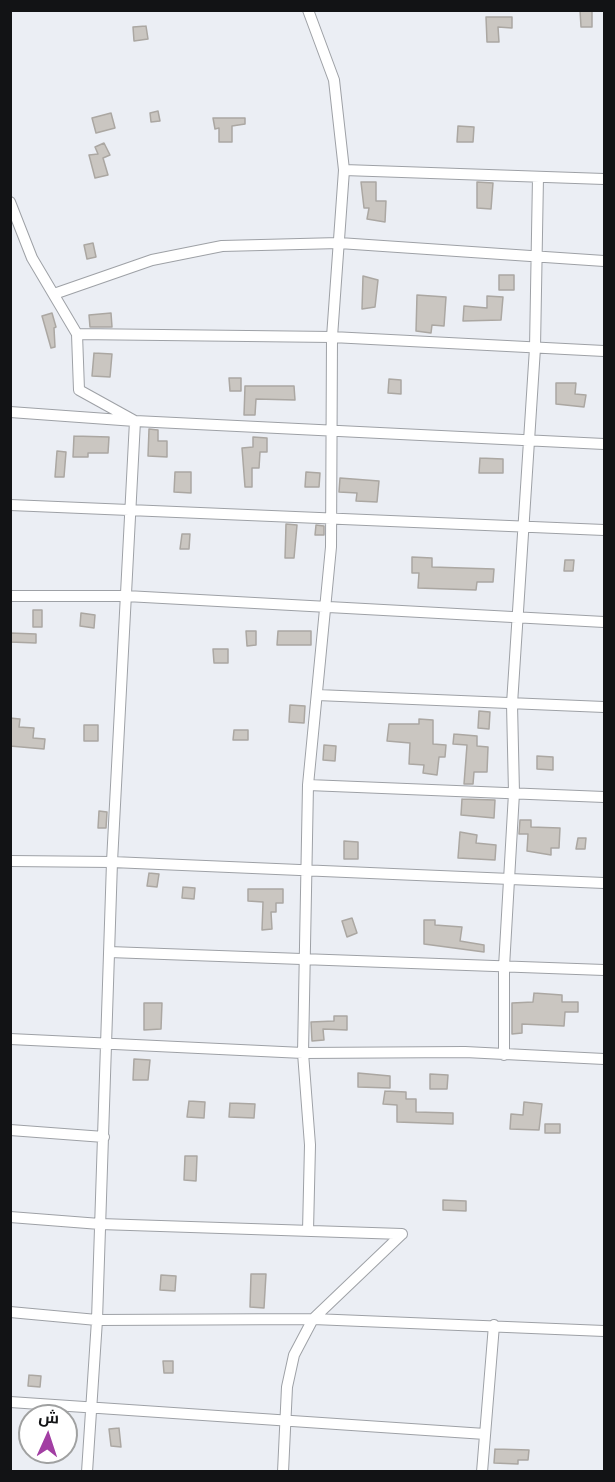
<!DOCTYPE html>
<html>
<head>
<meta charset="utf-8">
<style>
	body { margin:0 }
	#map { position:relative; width:615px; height:1482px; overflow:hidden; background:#ebeef4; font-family:Arial,Cairo,sans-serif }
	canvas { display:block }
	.frame { position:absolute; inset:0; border:12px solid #121315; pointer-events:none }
	.north { position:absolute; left:18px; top:1404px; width:60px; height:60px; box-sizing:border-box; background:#fff; border:2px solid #a0a1a1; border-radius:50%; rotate:3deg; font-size:16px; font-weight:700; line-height:24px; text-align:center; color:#121315 }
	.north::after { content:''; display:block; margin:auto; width:21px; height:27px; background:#a23ea3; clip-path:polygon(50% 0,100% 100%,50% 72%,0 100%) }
</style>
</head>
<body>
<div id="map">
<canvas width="615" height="1482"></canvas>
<div class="frame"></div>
<div class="north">ش</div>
</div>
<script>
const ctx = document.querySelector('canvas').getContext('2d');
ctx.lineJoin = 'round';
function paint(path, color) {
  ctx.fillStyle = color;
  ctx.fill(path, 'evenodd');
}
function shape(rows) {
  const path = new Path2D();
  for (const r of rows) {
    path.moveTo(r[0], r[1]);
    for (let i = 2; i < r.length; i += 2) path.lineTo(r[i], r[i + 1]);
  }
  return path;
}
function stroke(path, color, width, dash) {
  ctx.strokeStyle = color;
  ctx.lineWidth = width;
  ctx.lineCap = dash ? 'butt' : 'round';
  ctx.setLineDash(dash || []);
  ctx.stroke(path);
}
const building = shape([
	[580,10,592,10,592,27,581,27,580,10],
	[486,17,512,17,512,28,498,27,499,42,487,42,486,17],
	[146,26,148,39,134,41,133,27,146,26],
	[158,111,160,121,151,122,150,113,158,111],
	[111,113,115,128,96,133,92,118,111,113],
	[213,118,245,118,245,124,232,126,232,142,219,142,219,128,215,129,213,118],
	[458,126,474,127,473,142,457,142,458,126],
	[104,143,110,155,103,158,108,175,95,178,89,155,98,154,95,147,104,143],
	[361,182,376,182,376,201,386,201,385,222,367,219,369,208,364,208,361,182],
	[477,182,493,183,491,209,477,208,477,182],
	[93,243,96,257,87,259,84,245,93,243],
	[499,275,514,275,514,290,499,290,499,275],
	[363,276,378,280,375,307,362,309,363,276],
	[417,295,446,297,444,326,432,325,431,333,416,331,417,295],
	[487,296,503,297,501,320,463,321,464,306,487,308,487,296],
	[52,313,56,327,54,328,55,347,51,348,42,316,52,313],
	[111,313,112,327,90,327,89,315,111,313],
	[94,353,112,354,110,377,92,376,94,353],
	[229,378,241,378,241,391,230,391,229,378],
	[389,379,401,380,401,394,388,393,389,379],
	[556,383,576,383,575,394,586,395,584,407,556,404,556,383],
	[245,386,294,386,295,400,256,399,255,415,244,415,245,386],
	[149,429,158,430,158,441,167,441,167,457,148,456,149,429],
	[74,436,109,437,108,453,88,453,88,457,73,457,74,436],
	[253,437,267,438,267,452,260,452,259,468,252,468,252,487,245,487,242,448,253,447,253,437],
	[57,451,66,452,64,477,55,477,57,451],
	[480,458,503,459,503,473,479,473,480,458],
	[175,472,191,472,191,493,174,492,175,472],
	[306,472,320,473,319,487,305,487,306,472],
	[340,478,379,481,377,502,356,501,357,493,339,492,340,478],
	[286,524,297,525,294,558,285,558,286,524],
	[316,525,324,526,324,535,315,535,316,525],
	[182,534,190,534,189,549,180,549,182,534],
	[412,557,432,558,432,567,494,569,493,582,477,582,476,590,418,588,419,573,412,573,412,557],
	[565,560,574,560,573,571,564,571,565,560],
	[33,610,42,610,42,627,33,627,33,610],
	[81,613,95,615,94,628,80,626,81,613],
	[246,631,256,631,256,645,247,646,246,631],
	[278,631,311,631,311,645,277,645,278,631],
	[10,633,36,634,36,643,10,642,10,633],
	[213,649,228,649,228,663,214,663,213,649],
	[290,705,305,706,304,723,289,722,290,705],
	[479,711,490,712,489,729,478,728,479,711],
	[10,718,20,719,19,727,34,728,33,738,45,739,44,749,10,746,10,718],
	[419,719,433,720,433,744,446,745,445,757,439,757,437,775,423,773,424,765,409,764,410,743,387,741,389,724,419,724,419,719],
	[84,725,98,725,98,741,84,741,84,725],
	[234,730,248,730,248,740,233,740,234,730],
	[454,734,477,736,477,746,488,747,487,772,474,772,473,784,464,784,467,745,453,744,454,734],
	[324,745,336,746,335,761,323,760,324,745],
	[537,756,553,757,553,770,537,769,537,756],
	[462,799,495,800,494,818,461,815,462,799],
	[99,811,107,812,106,828,98,828,99,811],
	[520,820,531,820,531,827,560,828,559,848,551,848,551,855,527,851,528,834,519,834,520,820],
	[460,832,477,835,476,843,496,845,495,860,458,858,460,832],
	[578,838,586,838,585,849,576,849,578,838],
	[344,841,358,842,358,859,344,859,344,841],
	[149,873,159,874,157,887,147,886,149,873],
	[183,887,195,888,194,899,182,898,183,887],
	[248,889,283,889,283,903,276,903,276,912,271,912,272,929,262,930,263,902,248,901,248,889],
	[352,918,357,933,347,937,342,921,352,918],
	[424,920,435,920,435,925,462,927,460,941,484,945,484,952,424,944,424,920],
	[534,993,562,995,562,1002,578,1002,578,1012,565,1012,564,1026,522,1024,522,1033,512,1034,512,1003,533,1002,534,993],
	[144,1003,162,1003,161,1029,144,1030,144,1003],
	[334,1016,347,1016,347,1030,323,1029,324,1040,312,1041,311,1022,334,1021,334,1016],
	[134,1059,150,1060,148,1080,133,1080,134,1059],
	[358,1073,390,1076,390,1088,358,1087,358,1073],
	[430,1074,448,1075,447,1089,430,1089,430,1074],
	[385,1091,406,1092,406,1099,416,1099,416,1112,453,1113,453,1124,397,1122,397,1105,383,1104,385,1091],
	[189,1101,205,1102,204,1118,187,1117,189,1101],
	[524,1102,542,1104,539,1130,510,1129,511,1114,523,1115,524,1102],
	[230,1103,255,1104,254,1118,229,1117,230,1103],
	[545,1124,560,1124,560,1133,545,1133,545,1124],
	[185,1156,197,1156,196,1181,184,1180,185,1156],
	[443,1200,466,1201,466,1211,443,1210,443,1200],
	[251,1274,266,1274,264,1308,250,1307,251,1274],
	[161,1275,176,1276,175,1291,160,1290,161,1275],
	[163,1361,173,1361,173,1373,164,1373,163,1361],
	[29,1375,41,1376,40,1387,28,1386,29,1375],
	[119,1428,121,1447,111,1446,109,1429,119,1428],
	[495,1449,529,1450,528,1460,518,1460,518,1464,494,1463,495,1449]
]);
const minor = shape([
	[308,10,334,80,344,170,332,337,331,547,308,785,303,1053,310,1145,308,1231],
	[344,170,604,179],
	[10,202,32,258,77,334,79,390,135,421,112,862,97,1320,87,1472],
	[54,294,152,260,222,246,339,243,604,261],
	[77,334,332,337,604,351],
	[10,412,135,421,604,444],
	[10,505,604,530],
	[10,596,126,596,604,622],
	[317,695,604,707],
	[308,785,604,797],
	[10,861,112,862,604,883],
	[109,952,604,970],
	[10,1039,303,1053,465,1052,604,1059],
	[504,1055,504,967,514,793,512,704,535,348,538,177],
	[10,1130,104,1137],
	[10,1217,100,1224,402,1234],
	[10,1312,97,1320,313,1319,604,1331],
	[10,1402,485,1434],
	[283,1472,287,1387,294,1355,313,1319,402,1234],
	[482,1472,494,1325]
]);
paint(building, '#cac6c1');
stroke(building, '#aba7a2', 1.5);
stroke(minor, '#9ea1a6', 12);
stroke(minor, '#fff', 10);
</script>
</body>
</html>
